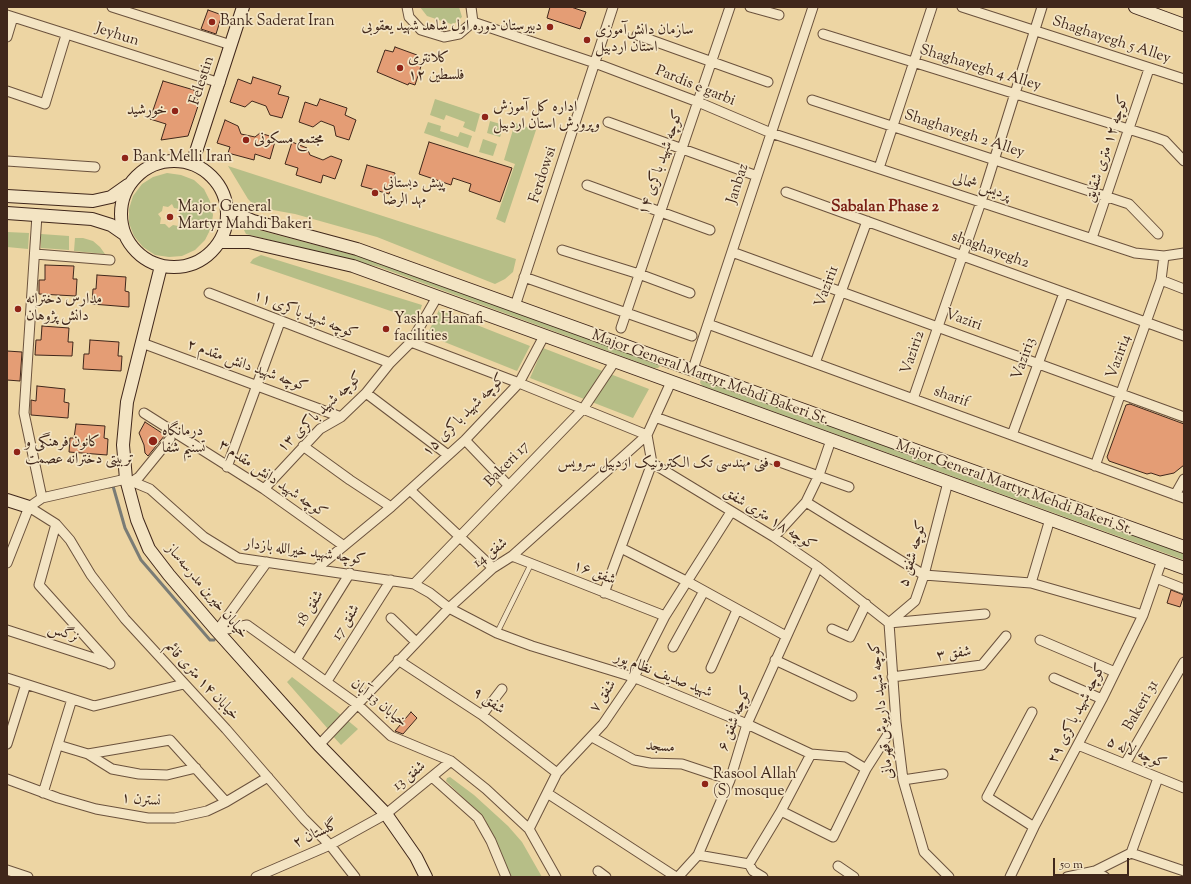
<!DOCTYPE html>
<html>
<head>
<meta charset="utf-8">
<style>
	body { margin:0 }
	#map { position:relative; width:1191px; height:884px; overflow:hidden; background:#edd5a3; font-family:"Sorts Mill Goudy",serif }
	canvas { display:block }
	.frame { position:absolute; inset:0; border:8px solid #40271b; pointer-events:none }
	.scale { position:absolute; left:1053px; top:858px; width:76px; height:18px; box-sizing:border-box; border:2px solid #40271b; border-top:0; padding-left:5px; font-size:12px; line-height:14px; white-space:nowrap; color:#40271b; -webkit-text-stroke:3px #f3e4c3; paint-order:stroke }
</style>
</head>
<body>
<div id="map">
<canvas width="1191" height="884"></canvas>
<div class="frame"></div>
<div class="scale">50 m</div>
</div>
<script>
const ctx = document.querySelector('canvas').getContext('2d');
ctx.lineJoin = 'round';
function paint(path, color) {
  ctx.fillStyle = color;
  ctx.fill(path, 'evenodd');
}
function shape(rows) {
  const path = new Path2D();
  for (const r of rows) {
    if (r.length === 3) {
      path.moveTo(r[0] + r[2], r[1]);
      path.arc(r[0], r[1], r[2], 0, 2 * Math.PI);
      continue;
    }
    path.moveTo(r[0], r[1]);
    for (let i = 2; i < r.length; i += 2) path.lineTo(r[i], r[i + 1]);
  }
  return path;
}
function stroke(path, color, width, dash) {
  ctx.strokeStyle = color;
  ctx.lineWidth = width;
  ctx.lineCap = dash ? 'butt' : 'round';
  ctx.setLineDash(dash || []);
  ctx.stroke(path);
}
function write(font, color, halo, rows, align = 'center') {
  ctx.font = font + ' "Sorts Mill Goudy",Amiri,serif';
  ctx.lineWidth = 3.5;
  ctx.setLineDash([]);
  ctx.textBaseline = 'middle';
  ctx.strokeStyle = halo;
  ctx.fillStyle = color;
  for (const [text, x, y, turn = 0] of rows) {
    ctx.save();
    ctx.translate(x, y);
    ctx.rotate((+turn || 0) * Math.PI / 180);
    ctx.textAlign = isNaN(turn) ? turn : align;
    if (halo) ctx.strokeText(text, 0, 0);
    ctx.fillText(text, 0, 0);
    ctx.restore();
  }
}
const green = shape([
	[420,7,459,7,462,17,455,23,451,24,427,16],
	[435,99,480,114,475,132,463,127,465,122,446,115,444,120,430,115],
	[490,121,504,125,500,137,487,133],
	[428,122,441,126,440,131,458,137,460,132,472,136,468,148,424,133],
	[515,123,536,130,505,223,496,219,515,164,504,160],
	[483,139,497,144,493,156,479,152],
	[228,166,516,259,513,272,505,279,495,284,377,237,295,214,256,207,248,199],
	[167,173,181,175,194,180,204,189,210,201,213,215,211,228,205,240,195,250,182,256,169,257,155,255,143,247,134,236,129,223,129,209,133,196,142,184,153,177],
	[172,204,174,208,180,209,180,214,183,218,179,220,178,226,173,225,169,228,165,224,160,224,161,218,158,214,162,211,163,206,168,207],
	[247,227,380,262,658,363,660,366,658,368,654,368,379,267,246,234,244,230],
	[7,232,29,233,28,249,7,247],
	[41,234,69,236,69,250,41,248],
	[75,238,83,238,93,241,100,247,105,254,74,251],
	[261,255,422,305,417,320,250,263,253,259],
	[439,310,530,346,517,371,427,335],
	[543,348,649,389,633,418,530,378],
	[701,379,1184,553,1184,560,703,386,700,383],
	[292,677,341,715,328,729,287,682],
	[346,719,358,729,341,745,332,735],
	[450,777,474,795,508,826,522,842,542,877,510,877,485,819,446,781,447,778]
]);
const stream = shape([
	[109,487,113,486,125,528,141,560,210,640,214,640]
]);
const building = shape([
	[550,7,571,7,586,12,580,29,547,18,550,7],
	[208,10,222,15,216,34,201,29,208,10],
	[395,47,417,55,415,61,422,63,415,85,409,83,408,85,377,72,385,50,393,52,395,47],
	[253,77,281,86,278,94,289,97,282,118,270,115,266,106,252,101,245,107,230,102,238,79,251,84,253,77],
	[163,81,194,90,199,103,188,136,161,140,166,124,150,119,163,81],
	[320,99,347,108,345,115,356,120,349,140,336,136,334,126,321,121,313,127,299,122,305,102,317,106,320,99],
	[225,120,238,126,241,134,255,137,260,133,276,138,270,159,255,154,254,160,228,153,230,147,217,143,225,120],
	[292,142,307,148,310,155,323,160,331,156,342,160,335,179,323,175,321,183,296,175,298,168,285,164,292,142],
	[429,142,512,168,500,202,469,191,471,184,453,178,451,185,419,174,429,142],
	[367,165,395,173,389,194,361,186,367,165],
	[45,265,74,266,73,279,77,279,76,296,39,294,39,280,45,280,45,265],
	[97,275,126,277,125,291,129,292,129,307,92,304,93,289,96,289,97,275],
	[42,326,69,328,68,342,73,342,72,356,35,355,36,340,41,340,42,326],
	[90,340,119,342,118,356,122,356,121,371,83,369,84,354,89,354,90,340],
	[7,351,22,352,20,381,7,380,7,351],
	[37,386,65,389,64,402,69,403,68,418,31,415,31,400,36,401,37,386],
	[1130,404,1184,424,1184,465,1174,473,1160,476,1151,473,1147,474,1109,461,1107,457,1126,405,1130,404],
	[145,422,165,435,148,456,145,453,144,445,139,433,145,422],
	[76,424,105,426,104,438,108,439,107,455,69,452,70,438,74,438,76,424],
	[1171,590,1184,595,1180,607,1167,603,1171,590],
	[411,712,417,718,403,734,395,731,411,712]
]);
const lane = shape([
	[497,633,531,564]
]);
const street = shape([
	[112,7,231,45],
	[407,7,409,17,421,30,444,37,459,34,473,22,471,7],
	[750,7,779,15],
	[962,7,1184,79],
	[7,15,220,83],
	[473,22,595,63,698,102,771,133,1135,253,1164,256,1184,253],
	[823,34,1154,137,1165,141,1184,161],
	[637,35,768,82],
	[7,37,13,17],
	[7,91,45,104,66,35],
	[812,100,1129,204,1158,234],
	[608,122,757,176],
	[7,161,95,167],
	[879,168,932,7],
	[587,185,710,230],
	[786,192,1184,336],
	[37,215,24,413,42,498],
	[1092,238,1149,69],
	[562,250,639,274,690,293],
	[732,252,1184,417],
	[35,254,110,260],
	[524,277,692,336],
	[1161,280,1184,289],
	[209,293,390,363],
	[515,306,613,7],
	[708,324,1184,498],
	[621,328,730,7],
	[411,342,519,383,647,435,652,463,774,537,818,567,889,623],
	[142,343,341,417],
	[815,363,867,221],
	[693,369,813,7],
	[366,393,448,455],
	[913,399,981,202,1042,7],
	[144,413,264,489,344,546],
	[655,417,849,487],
	[1012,435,1064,293],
	[465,440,508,485],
	[303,446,350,480,391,507],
	[1095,466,1161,280,1164,256],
	[227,467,280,322],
	[133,481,139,477,170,439],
	[264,489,320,429,341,417,366,393,390,363,411,342,437,297],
	[410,490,493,568],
	[1175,495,1184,479],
	[806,502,924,575,1031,583,1143,615],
	[29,507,56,524,70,540,91,575,125,619,226,729,304,819,330,845,355,877],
	[56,524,39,585,110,664],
	[774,537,806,502,819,475,831,440],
	[621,548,688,582,786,636],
	[512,556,665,616],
	[7,563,29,507,42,498,126,479,150,489,204,537,238,558,414,584,430,593,449,608,497,633,532,646,633,677,747,724,811,754,846,757,866,769],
	[316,569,391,507,465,440,519,383,544,336],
	[1156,578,1184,589],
	[1031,583,1050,519],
	[414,584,583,409,615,361],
	[604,593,652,463],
	[391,618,416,642],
	[889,623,896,722,903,780,924,852,949,877],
	[889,623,915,601,924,575,948,482],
	[889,623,985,614],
	[832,629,850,637,866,604],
	[7,630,109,663],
	[217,631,247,625,357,704,391,736,451,761,486,789,529,829,556,877],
	[217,631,267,562],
	[1040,640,1115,672],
	[673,647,704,591],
	[296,660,350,573],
	[398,660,482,715,557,773],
	[775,660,852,696],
	[711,668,737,610],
	[892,677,982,665,1006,636],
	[7,678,94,706,184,684],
	[1054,678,1102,699],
	[327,681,391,580],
	[1032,712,987,797,1034,827],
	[482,715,502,689],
	[592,737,634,760,650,763,682,764,730,780],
	[7,744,26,684],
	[58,745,88,754,170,740,226,802],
	[319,745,449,608,493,568,512,556,647,435,671,382],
	[1078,745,1184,788],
	[88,754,112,769,139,774,167,775,196,768],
	[1125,764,1184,662],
	[432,777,478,818,491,841,506,877],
	[7,779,58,798,96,809,148,818,175,818,207,811,226,802,268,777],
	[903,780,943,774],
	[43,793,72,699],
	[547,793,676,877],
	[781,811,833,837,866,769,896,722],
	[529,829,557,773,603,724,631,683,665,616,731,512],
	[1131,853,1158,778],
	[698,855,749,864,753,871,763,877],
	[749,864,781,811,811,754],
	[838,866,854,877],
	[7,870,28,877],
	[598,871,606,877],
	[1095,871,1131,853,1184,871],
	[256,877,330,845,386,814,451,761],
	[678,877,698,855,730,780,747,724,818,567],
	[1010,877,1034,827,1102,699,1143,615,1162,560],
	[1067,877,1095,871,1105,877]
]);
const secondary = shape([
	[1135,7,1184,25],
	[174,214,53],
	[192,164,243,7],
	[7,196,93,201,111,197,128,185],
	[227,210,253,221,357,249,1184,547],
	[7,213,92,219,111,225,124,234],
	[219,242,249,242,353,266,1184,568],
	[161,266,127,402,123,445,126,479,137,520,149,549,169,575,217,631,319,745,386,814,416,857,426,877],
	[7,500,29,507]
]);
const markers = [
	[212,22,4,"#8f2418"],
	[550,27,4,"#8f2418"],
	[587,40,4,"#8f2418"],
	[400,68,4,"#8f2418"],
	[175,111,4,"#8f2418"],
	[485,117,4,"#8f2418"],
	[246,140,4,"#8f2418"],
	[125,158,4,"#8f2418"],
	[375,193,4,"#8f2418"],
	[170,217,4,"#8f2418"],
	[18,309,4,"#8f2418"],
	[386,329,4,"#8f2418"],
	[153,441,5,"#8f2418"],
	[17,452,4,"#8f2418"],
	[777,464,4,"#8f2418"],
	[705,784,4,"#8f2418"]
];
const poiNames = [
	["Bank Saderat Iran",220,22],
	["دبیرستان دوره اول شاهد شهید یعقوبی",542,27,"right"],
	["سازمان دانش‌آموزی",595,31],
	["استان اردبیل",595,48],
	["کلانتری",408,59],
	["۱۲ فلسطین",408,76],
	["اداره کل آموزش",493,108],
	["وپرورش استان اردبیل",493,125],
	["خورشید",167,111,"right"],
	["مجتمع مسکونی",254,140],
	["Bank Melli Iran",133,158],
	["پیش دبستانی",383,184],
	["مهد الرضا",383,201],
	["Major General",178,208],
	["Martyr Mahdi Bakeri",178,225],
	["مدارس دخترانه",26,300],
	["دانش پژوهان",26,317],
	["Yashar Hanafi",394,320],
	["facilities",394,337],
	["درمانگاه",162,432],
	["تسنیم شفا",162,449],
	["کانون فرهنگی و",25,443],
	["تربیتی دخترانه عصمت",25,460],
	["فنی مهندسی تک الکترونیک اردبیل سرویس",769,464,"right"],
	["Rasool Allah",713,775],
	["(S) mosque",713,792]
];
const streetNames = [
	["Jeyhun",117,36,18],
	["Shaghayegh 5 Alley",1111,41,18],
	["Shaghayegh 4 Alley",980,69,17],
	["Felestin",203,81,-72],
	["Pardis e garbi",695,87,22],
	["Shaghayegh 2 Alley",964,135,18],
	["کوچه ۱۲ متری شقایق",1108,149,-72],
	["کوچه شهید باکری ۱۴",662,163,-71],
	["Ferdowsi",544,175,-72],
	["Janbaz",739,184,-72],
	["پردیس شمالی",981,188,18],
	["shaghayegh2",990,251,20],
	["Vaziri1",828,287,-70],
	["کوچه شهید باکری ۱۱",305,316,21],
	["Vaziri",963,321,20],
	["Vaziri2",914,353,-71],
	["Vaziri4",1120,357,-70],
	["Vaziri3",1025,359,-70],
	["کوچه شهید دانش مقدم ۲",247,367,20],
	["Major General Martyr Mehdi Bakeri St.",710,379,20],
	["sharif",951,398,20],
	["کوچه شهید باکری ۱۳",321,413,-43],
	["کوچه شهید باکری ۱۵",465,416,-45],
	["Bakeri 17",508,465,-46],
	["کوچه شهید دانش مقدم ۳",272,480,34],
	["Major General Martyr Mehdi Bakeri St.",1014,489,20],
	["کوچه ۱۸ متری شفق",769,520,32],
	["کوچه شهید خیرالله بازدار",305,553,8],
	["شفق 14",491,554,-37],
	["کوچه شفق ۵",914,554,-74],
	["شفق ۱۶",594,574,21],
	["خیابان خیرین مدرسه‌ساز",206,592,50],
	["شفق 18",311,609,-58],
	["شفق 17",347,623,-58],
	["نرگس",63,634,18],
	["شفق ۳",954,655,-8],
	["شهید صدیف نظام پور",663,676,21],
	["خیابان ۱۴ متری قائم",201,682,47],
	["شفق ۷",604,697,-56],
	["شفق ۹",488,702,35],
	["خیابان 13 آبان",378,704,39],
	["Bakeri 31",1142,706,-60],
	["کوچه شهید داریوش قهرمانی",883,710,-96],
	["کوچه شهید باکری ۲۹",1078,714,-63],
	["کوچه شفق ۶",736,719,-69],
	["مسجد",660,748,4],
	["کوچه لاله ۵",1136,754,22],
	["شفق 13",410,777,-39],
	["نسترن ۱",141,801,6],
	["گلستان ۲",316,835,-25]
];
const neighbourhoodNames = [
	["Sabalan Phase 2",885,208]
];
paint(green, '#b6be87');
stroke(stream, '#7a7c76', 3);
paint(building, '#e49d75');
stroke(building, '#40271b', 1);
stroke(lane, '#6b523d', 6);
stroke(street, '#6b523d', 11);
stroke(secondary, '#40271b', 14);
stroke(lane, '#f3e4c3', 4.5);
stroke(street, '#f3e4c3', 9);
stroke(secondary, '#f3e4c3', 12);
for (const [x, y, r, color] of markers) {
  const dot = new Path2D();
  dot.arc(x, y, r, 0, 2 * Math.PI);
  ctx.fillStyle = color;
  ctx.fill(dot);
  stroke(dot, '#f3e4c3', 1.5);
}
write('15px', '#40271b', '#f3e4c3', poiNames, 'left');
write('15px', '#40271b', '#f3e4c3', streetNames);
write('bold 16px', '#7a1f14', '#f3e4c3', neighbourhoodNames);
</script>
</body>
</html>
